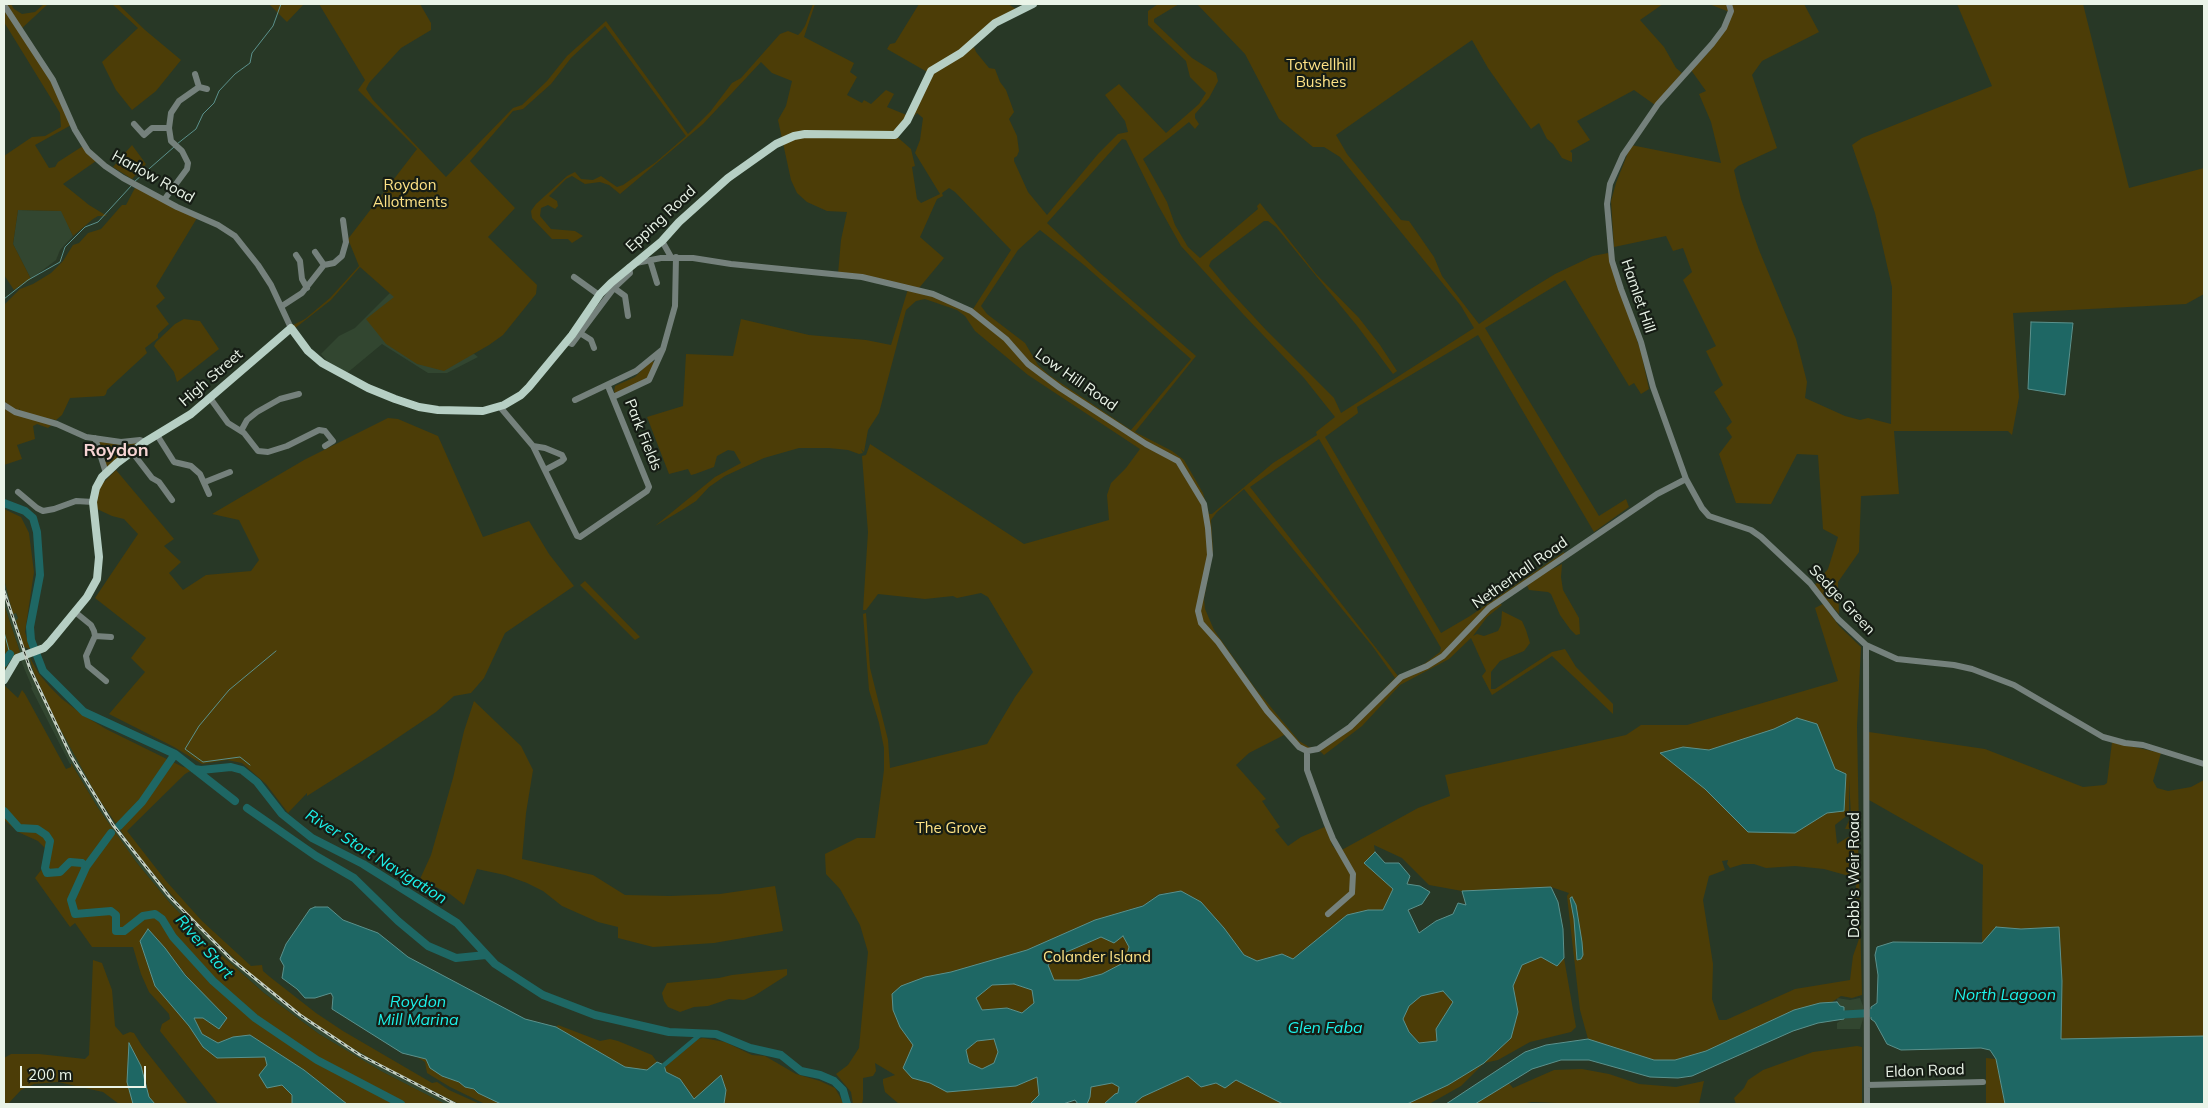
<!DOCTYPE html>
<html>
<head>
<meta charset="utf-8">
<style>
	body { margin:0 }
	#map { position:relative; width:2208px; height:1108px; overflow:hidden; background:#283826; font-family:Mulish,sans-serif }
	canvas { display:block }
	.frame { position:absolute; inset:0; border:5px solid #eaf4e8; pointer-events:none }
	.scale { position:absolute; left:20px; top:1066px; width:126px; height:22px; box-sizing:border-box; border:2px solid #eaf4e8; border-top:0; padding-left:6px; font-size:15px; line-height:18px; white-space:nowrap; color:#eaf4e8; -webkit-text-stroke:4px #161d15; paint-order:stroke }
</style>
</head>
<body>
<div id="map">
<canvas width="2208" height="1108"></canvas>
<div class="frame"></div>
<div class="scale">200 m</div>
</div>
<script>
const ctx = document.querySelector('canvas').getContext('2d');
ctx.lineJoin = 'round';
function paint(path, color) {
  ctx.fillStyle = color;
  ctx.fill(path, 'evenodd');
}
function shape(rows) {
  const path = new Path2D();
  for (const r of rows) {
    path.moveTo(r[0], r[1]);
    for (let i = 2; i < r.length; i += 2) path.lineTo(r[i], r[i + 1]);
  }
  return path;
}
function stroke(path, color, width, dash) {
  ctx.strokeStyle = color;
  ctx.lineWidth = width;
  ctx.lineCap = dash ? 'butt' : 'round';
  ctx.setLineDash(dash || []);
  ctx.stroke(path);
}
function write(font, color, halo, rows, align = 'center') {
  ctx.font = font + ' Mulish,sans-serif';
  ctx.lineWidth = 4.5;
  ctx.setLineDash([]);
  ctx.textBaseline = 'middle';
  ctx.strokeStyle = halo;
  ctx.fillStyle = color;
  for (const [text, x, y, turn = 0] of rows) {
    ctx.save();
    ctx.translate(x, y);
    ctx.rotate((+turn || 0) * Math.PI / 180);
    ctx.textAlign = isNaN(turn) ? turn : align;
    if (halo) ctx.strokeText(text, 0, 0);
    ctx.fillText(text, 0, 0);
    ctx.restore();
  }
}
const built = shape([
	[18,210,62,211,73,236,60,250,56,260,31,279,13,244],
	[392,291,418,310,478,357,447,373,428,373,382,344,347,373,327,361,321,354,339,336,355,328],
	[4,579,13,613,16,613,18,618,25,651,20,652,4,604],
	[29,656,34,673,57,723,106,811,149,870,192,919,257,980,325,1031,387,1068,459,1104,445,1104,424,1094,362,1061,319,1034,264,993,198,933,170,903,128,852,98,808,72,764,70,764,31,688,32,687,22,663,22,659],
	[1837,998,1850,1000,1860,998,1863,1006,1863,1019,1860,1029,1837,1029,1837,1023,1843,1019,1842,1012,1844,1011,1838,1004]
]);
const green = shape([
	[4,4,11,4,14,9,22,14,35,12,44,4,48,4,20,30,53,80,73,124,35,145,49,168,55,167,58,162,83,146,96,161,63,184,89,205,107,216,98,216,93,219,73,236,61,211,18,210,13,244,31,279,14,290,4,275,4,156,32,137,45,136,61,127,60,113,4,22],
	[112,4,118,4,145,30,181,60,156,91,132,110,116,90,102,62,138,28],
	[269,4,304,4,287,22],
	[319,4,420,4,431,23,431,30,401,48,369,83,366,89,373,100,446,177,513,108,522,105,547,81,567,56,606,21,688,134,710,112,732,83,741,78,780,34,788,31,798,35,801,32,805,26,813,4,815,4,804,37,854,63,850,72,857,77,847,95,862,103,864,100,871,104,886,90,894,94,887,107,909,116,929,73,887,49,890,44,895,43,919,4,1008,4,1016,9,972,42,976,52,989,68,995,69,1000,82,1006,90,1014,112,1009,119,1017,136,1019,151,1017,156,1014,158,1014,161,1028,192,1047,215,1098,154,1118,134,1128,132,1125,121,1105,95,1119,84,1166,133,1199,104,1206,93,1190,77,1186,61,1148,25,1148,11,1158,4,1179,4,1154,19,1154,22,1192,58,1216,73,1218,81,1209,98,1195,114,1195,118,1199,124,1195,129,1189,122,1143,159,1167,202,1175,225,1188,247,1200,258,1258,209,1257,206,1260,203,1316,274,1359,318,1380,345,1397,371,1393,374,1358,327,1276,227,1268,221,1264,221,1211,261,1209,266,1229,290,1266,330,1334,398,1341,413,1474,328,1461,306,1340,157,1324,147,1313,147,1279,119,1245,54,1197,4,1663,4,1640,20,1664,47,1676,68,1682,73,1655,105,1634,90,1577,121,1590,140,1570,151,1572,153,1572,162,1562,158,1553,144,1547,139,1539,123,1531,129,1488,68,1472,40,1336,135,1347,154,1401,220,1409,221,1434,257,1442,276,1479,324,1524,293,1555,274,1593,256,1608,253,1641,352,1649,389,1641,394,1634,383,1629,386,1565,280,1485,328,1599,516,1626,499,1629,507,1594,532,1478,335,1357,407,1358,413,1325,437,1441,633,1470,616,1564,552,1567,558,1545,573,1562,564,1561,577,1563,590,1579,618,1580,634,1576,635,1570,629,1560,615,1551,594,1548,592,1529,590,1527,585,1500,603,1502,605,1487,617,1473,636,1477,634,1484,636,1498,631,1501,625,1502,611,1522,621,1526,630,1530,643,1524,651,1500,661,1491,672,1491,689,1495,689,1552,652,1565,649,1576,667,1613,704,1613,714,1552,656,1492,695,1482,676,1486,671,1471,638,1449,659,1400,685,1362,726,1324,755,1318,749,1307,751,1288,733,1249,753,1236,765,1266,799,1262,801,1280,827,1275,830,1288,846,1301,837,1327,826,1332,845,1338,852,1418,808,1450,796,1445,775,1626,735,1641,725,1687,725,1838,681,1815,608,1823,604,1839,626,1861,647,1857,726,1859,829,1845,829,1851,816,1849,779,1849,814,1835,825,1837,844,1848,837,1858,841,1862,995,1852,998,1841,996,1832,1002,1820,1003,1794,1010,1706,1051,1675,1060,1654,1060,1595,1042,1588,1039,1580,1010,1567,896,1569,893,1551,887,1462,891,1429,885,1402,858,1374,845,1375,852,1365,863,1393,889,1383,910,1368,910,1347,915,1293,959,1282,954,1255,961,1243,954,1224,928,1201,902,1181,891,1159,894,1144,905,1095,920,1027,950,951,972,925,977,900,1027,913,1045,912,1078,930,1083,947,1092,1016,1086,1038,1076,1039,1095,1030,1104,899,1104,885,1092,883,1083,883,1079,895,1075,875,1063,876,1071,873,1076,863,1078,863,1099,862,1104,853,1104,851,1092,836,1074,848,1065,859,1048,868,952,860,925,840,889,826,874,825,854,857,838,875,838,884,770,884,748,879,723,869,690,863,614,866,613,870,668,888,740,890,768,987,744,1015,697,1033,672,988,597,981,593,957,598,953,596,925,599,878,594,866,610,863,610,868,532,862,456,866,455,870,444,1024,544,1109,520,1107,495,1111,483,1126,468,1140,449,1028,375,975,331,965,316,957,310,925,299,916,301,906,310,879,413,868,430,864,452,861,449,863,453,859,454,848,450,829,448,799,448,764,458,725,476,709,487,696,501,682,510,655,526,715,477,741,463,734,451,728,450,717,456,714,467,695,474,691,475,688,469,669,474,647,417,683,406,686,354,733,356,741,319,809,335,866,340,891,345,908,289,973,309,1011,250,955,192,949,188,942,193,943,196,937,199,920,237,944,258,919,288,838,274,841,240,847,212,827,211,807,202,797,193,791,180,778,120,786,106,792,81,772,73,761,62,703,124,620,194,609,185,600,182,585,184,572,176,566,179,549,196,557,201,558,206,555,209,548,205,541,208,540,216,551,229,575,231,583,236,572,243,568,239,552,239,532,218,531,211,536,204,567,176,575,172,581,179,593,180,601,176,617,187,623,185,656,162,686,136,605,26,571,58,551,84,532,101,523,109,513,111,470,161,515,208,488,237,537,285,536,294,503,335,489,345,444,371,417,364,386,344,366,319,394,297,360,267,331,300,294,329,291,326,305,319,330,298,359,266,348,239,417,149,358,90,365,80],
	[917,113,923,118,920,140,915,153,940,194,921,203,917,199,912,167,915,166,911,149,895,135],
	[1122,139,1126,140,1158,205,1181,246,1243,314,1304,378,1335,417,1316,432,1317,435,1273,463,1212,514,1209,514,1203,493,1184,460,1172,451,1135,432,1196,356,1098,271,1047,223],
	[1040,230,1084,265,1191,359,1131,430,1049,375,1038,365,1025,343,987,314,981,306,1018,250],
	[1319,439,1441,648,1440,652,1424,664,1398,676,1250,487],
	[1244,489,1373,647,1395,678,1350,724,1317,747,1309,747,1299,741,1255,688,1214,630,1205,609,1204,599,1213,550,1211,520,1217,512],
	[1728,860,1727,864,1730,868,1743,864,1754,864,1766,868,1795,866,1824,869,1849,876,1856,883,1856,933,1859,939,1853,956,1850,980,1795,989,1726,1020,1719,1020,1712,999,1713,964,1703,900,1709,876,1725,870,1722,861],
	[1709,4,1804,4,1819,32,1762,61,1752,75,1777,148,1738,166,1734,170,1741,199,1759,250,1796,339,1807,382,1805,398,1845,416,1860,420,1868,418,1891,424,1892,287,1875,213,1852,145,1862,138,1992,86,1957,4,2083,4,2129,188,2204,168,2204,294,2186,304,2013,313,2019,397,2012,435,2008,431,1894,431,1899,494,1861,496,1859,552,1838,582,1839,614,1814,586,1828,569,1838,537,1823,529,1818,455,1797,454,1771,504,1736,503,1719,454,1732,437,1726,428,1732,422,1714,392,1723,385,1706,351,1716,346,1683,280,1692,272,1683,248,1673,251,1666,236,1614,247,1611,201,1616,183,1631,145,1721,163,1711,122,1699,94,1706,91,1691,70,1708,53,1725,31,1732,13],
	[132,145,146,164,132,179,113,167],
	[136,186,197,218,156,286,165,298,156,306,169,324,158,334,158,338,145,348,147,353,107,390,106,394,104,396,70,398,62,415,56,420,22,413,19,408,21,415,54,423,48,428,37,424,33,426,35,439,17,445,22,459,4,465,4,305,20,289,33,284,51,273,63,261,73,245,79,243,88,233,101,229,122,205,126,205],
	[184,319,200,321,219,349,177,382,174,372,154,346,156,342,175,324],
	[651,361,654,362,652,375,617,394,614,392,615,386,635,377],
	[388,418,398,419,438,436,483,537,529,521,549,554,574,586,505,633,484,678,471,693,454,696,436,712,381,749,307,796,307,793,288,813,266,784,242,763,227,760,202,764,174,747,109,714,145,672,131,658,146,638,95,598,138,534,124,519,112,516,97,509,96,501,99,487,116,470,174,539,164,546,181,562,169,573,183,590,206,575,251,571,259,560,239,520,212,514,304,460],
	[98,441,138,442,106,468],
	[4,509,21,517,29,533,34,572,25,632,30,649,24,647,16,621,18,618,16,613,13,614,4,579],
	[585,581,640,637,635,640,580,585],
	[4,604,20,652,11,659,4,671],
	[29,656,39,674,50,687,62,699,83,715,106,729,183,767,194,769,185,774,127,831,166,881,202,921,251,966,262,965,263,971,270,977,316,1013,343,1031,432,1083,437,1082,449,1090,480,1104,459,1104,387,1068,342,1042,292,1008,257,980,192,919,136,853,97,796,57,723,34,673],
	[4,685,18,698,22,690,25,694,66,769,71,767,71,763,98,808,137,863,170,903,208,943,264,993,319,1034,381,1071,445,1104,347,1104,304,1070,250,1035,233,1037,218,1043,202,1034,194,1018,203,1018,219,1028,204,997,148,929,140,941,203,1047,217,1058,266,1057,267,1065,282,1085,292,1095,292,1104,218,1104,160,1031,162,1024,170,1019,169,1014,149,992,141,974,133,947,92,947,75,923,70,927,35,878,45,865,47,850,38,841,18,832,4,820],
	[474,701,521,746,533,770,526,813,522,859,593,875,625,895,670,896,720,894,775,886,783,931,714,943,653,947,618,938,618,927,598,922,562,906,543,891,527,883,505,875,477,869,464,905,450,894,420,879,431,855,453,778,464,731],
	[1869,732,1985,749,2083,787,2104,785,2107,783,2112,742,2161,753,2153,781,2157,788,2168,791,2191,787,2204,780,2204,1036,2061,1040,2062,981,2059,927,2021,929,1996,927,1982,943,1983,865,1869,800],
	[1123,936,1129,947,1125,962,1102,974,1078,980,1054,980,1048,965,1063,954,1102,937],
	[1541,957,1557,966,1564,958,1576,1027,1571,1032,1530,1042,1498,1060,1484,1063,1461,1086,1429,1104,1407,1104,1448,1085,1484,1063,1511,1038,1518,1012,1513,986,1522,965],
	[93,960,102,963,112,990,115,1026,123,1035,130,1032,134,1033,142,1046,188,1104,155,1104,149,1097,146,1081,129,1045,127,1082,133,1104,119,1104,103,1092,58,1082,34,1084,21,1090,8,1104,4,1104,4,1058,11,1054,39,1054,85,1059,89,1055],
	[787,969,787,975,754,996,744,1000,729,999,708,1006,694,1007,680,1012,668,1007,664,1001,662,993,667,983,719,978,732,975],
	[1014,984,1032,990,1034,1003,1022,1013,1007,1008,982,1010,976,998,992,985],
	[1443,991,1453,1002,1436,1029,1437,1042,1419,1043,1409,1032,1403,1019,1409,1006,1421,996],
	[558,1025,600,1041,610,1039,618,1041,652,1055,657,1062,647,1070,625,1068,556,1027],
	[703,1038,725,1042,752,1055,765,1056,796,1074,820,1081,835,1088,844,1104,724,1104,726,1090,694,1099,680,1079,666,1072,665,1067,698,1039],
	[994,1039,998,1052,994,1063,982,1069,969,1063,966,1050,977,1041],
	[1857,1046,1862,1047,1862,1104,1736,1104,1734,1098,1744,1088,1748,1080,1763,1070,1813,1052],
	[417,1057,426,1059,442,1076,459,1082,465,1087,474,1089,478,1093,501,1104,485,1104,450,1087,427,1073,425,1062],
	[1986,1058,1996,1059,2005,1104,1986,1104],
	[1582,1069,1609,1074,1639,1084,1676,1087,1704,1081,1699,1104,1580,1104,1532,1102,1522,1104,1475,1104,1508,1082,1513,1088,1554,1070],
	[1188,1076,1201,1087,1236,1079,1283,1104,1134,1104,1142,1097],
	[1112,1083,1119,1087,1118,1094,1115,1094,1104,1104,1087,1104,1090,1097,1091,1087]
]);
const water = shape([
	[2031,322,2073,323,2065,395,2028,389,2031,322],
	[1797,718,1817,724,1835,769,1846,774,1844,811,1827,813,1795,833,1748,832,1705,789,1660,753,1683,747,1709,750,1774,729,1797,718],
	[1375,852,1385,863,1399,863,1410,876,1407,884,1420,886,1430,892,1422,904,1408,910,1419,933,1436,921,1453,914,1458,903,1466,905,1462,891,1551,887,1558,902,1563,929,1564,958,1557,966,1541,957,1522,965,1513,986,1518,1012,1511,1038,1484,1063,1448,1085,1407,1104,1283,1104,1236,1080,1225,1088,1216,1083,1201,1087,1188,1076,1142,1097,1134,1104,1104,1104,1115,1094,1118,1093,1119,1087,1112,1083,1091,1087,1090,1097,1087,1104,1078,1104,1075,1100,1063,1104,1030,1104,1039,1095,1037,1077,1016,1086,947,1092,930,1083,912,1078,903,1068,913,1045,900,1027,893,1010,892,994,901,986,925,977,951,972,1027,950,1095,920,1143,906,1159,895,1181,891,1201,902,1224,928,1244,955,1257,961,1282,954,1293,959,1347,915,1368,910,1383,910,1393,889,1364,863,1375,852],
	[1123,936,1129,947,1125,962,1102,974,1079,980,1054,980,1048,965,1062,954,1101,937,1114,943,1123,936],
	[1014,984,1032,990,1034,1003,1022,1013,1007,1008,982,1010,976,998,992,985,1014,984],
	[1443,991,1453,1002,1436,1029,1437,1041,1419,1043,1409,1032,1403,1019,1409,1006,1421,996,1443,991],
	[994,1039,998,1052,994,1063,982,1069,969,1063,966,1050,977,1041,994,1039],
	[1572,897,1576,905,1582,942,1583,955,1581,959,1577,960,1574,919,1570,898,1572,897],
	[315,907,328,907,343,920,378,933,408,957,525,1019,556,1027,625,1067,647,1070,657,1062,664,1065,666,1072,680,1079,694,1099,721,1075,726,1090,724,1104,501,1104,478,1093,474,1089,465,1087,459,1082,442,1076,430,1068,426,1059,402,1053,332,1009,333,997,331,993,315,998,305,998,297,989,282,978,284,966,280,959,286,944,310,909,315,907],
	[1996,927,2021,929,2059,927,2062,981,2061,1039,2204,1036,2204,1104,2005,1104,1996,1059,1990,1050,1981,1048,1901,1050,1887,1044,1875,1022,1871,1019,1871,1007,1877,1003,1878,975,1875,955,1877,947,1893,942,1982,943,1996,927],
	[148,929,165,948,185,975,227,1018,219,1029,203,1018,194,1018,202,1034,218,1043,233,1037,250,1035,304,1070,347,1104,292,1104,292,1095,282,1085,267,1088,259,1075,267,1065,265,1057,217,1058,203,1047,189,1026,155,986,140,941,148,929],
	[1837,1002,1840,1006,1844,1007,1844,1019,1818,1023,1793,1031,1692,1076,1678,1078,1650,1077,1589,1060,1561,1060,1532,1069,1475,1104,1446,1104,1525,1052,1546,1045,1588,1039,1654,1060,1675,1060,1706,1051,1794,1010,1820,1003,1837,1002],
	[129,1043,141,1066,149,1097,155,1104,133,1104,127,1082,129,1043]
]);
const stream = shape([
	[177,144,196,129,203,114,214,103,219,91,235,74,250,63,252,53,273,26,281,4],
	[134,182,174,147],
	[4,299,28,280,60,262,65,247,85,227,98,222,132,185],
	[4,632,10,654],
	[250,765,240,757,203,762,185,749,199,726,229,690,276,651]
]);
const canal = shape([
	[664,1065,701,1034]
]);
const river = shape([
	[4,503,25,511,33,518,37,532,40,575,30,627,31,640,43,671,84,712,175,754,235,801],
	[4,663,10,654],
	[194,769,201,770,231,767,242,770,257,782,282,814,312,838,363,864,457,923,495,964,543,995,595,1015,669,1032,716,1034,750,1048,781,1055,801,1071,820,1075,834,1081,843,1090,847,1104],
	[247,808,316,856,354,878,398,921,428,946,456,958,486,955],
	[4,811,19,828,37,829,46,835,50,841,45,868,47,873,60,872,70,862,82,863,86,867,71,900,75,914,111,911,116,915,116,931,124,931,143,916,155,914,162,919,173,937,213,981,255,1018,317,1060,401,1104],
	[119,826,142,802,175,754],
	[86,867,111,833],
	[1835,1015,1871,1013]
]);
const minor = shape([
	[1729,4,1731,11,1724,28,1712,44,1658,104,1623,155,1610,184,1607,204,1612,261,1621,289,1641,342,1653,387,1686,479,1702,508,1709,516,1751,530,1761,537,1810,583,1838,619,1866,645,1897,659,1954,665,1972,669,2014,685,2103,737,2125,743,2143,745,2204,764],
	[4,5,53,80,75,130,88,151,105,166,123,178,177,207,218,225,235,236,258,265,271,285,291,328],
	[195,74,199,87],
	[199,87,207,89],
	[134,124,144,135,152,128,169,128],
	[164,200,187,169,188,163,182,151,171,141,169,128,171,113,179,101,199,87],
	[662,241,671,257],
	[315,252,324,265],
	[296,255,300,261,302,279,307,288],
	[650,260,657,283],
	[636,263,661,258,693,258,731,264,862,277,933,294,971,311,1006,339,1028,364,1060,388,1146,444,1178,461,1204,504,1208,528,1210,555,1198,611,1201,623,1218,642,1267,711,1299,747,1307,751],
	[574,277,599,295],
	[282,306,302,293,324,265,334,263,342,256,346,242,343,220],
	[628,316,625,296,614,288,630,273,629,267],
	[580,333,591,340,594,348],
	[567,342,572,344,614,288],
	[613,397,649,380,663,349],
	[210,398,228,423,244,433,258,451,268,452,287,446,319,430,325,431,333,441,325,446],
	[575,400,636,371,663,349,675,306,676,257],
	[4,405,15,412,57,424,86,437,121,442,140,440,145,442],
	[500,407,533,446,577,536,580,537,647,491,649,487,608,386],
	[241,431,247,420,257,412,280,399,299,394],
	[157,435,174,462,191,466,200,474,209,494],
	[95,438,106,473],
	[533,446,545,448,562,455,564,459,562,461,545,470],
	[132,452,152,478,159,482,172,500],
	[205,482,230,472],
	[18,492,37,508,43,511,54,509,76,501,93,502],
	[75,612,91,625,94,631,95,636,86,656,88,666,106,681],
	[95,636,111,637],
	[1866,645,1867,1104],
	[1307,751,1318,749,1350,727,1401,677,1427,666,1443,656,1489,608,1657,494,1686,479],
	[1307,751,1307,770,1326,822,1333,839,1353,874,1352,893,1328,914],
	[1867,1085,1983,1082]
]);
const major = shape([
	[4,680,17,658,44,648,50,642,87,597,97,579,99,557,93,502,96,488,102,477,117,463,145,442,191,414,291,328,308,351,322,363,368,388,395,399,419,407,438,410,483,411,504,405,521,395,529,387,572,335,600,294,611,283,662,241,679,222,728,178,776,144,794,136,805,134,895,135,907,121,931,71,961,53,995,23,1033,4]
]);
const rail = shape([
	[4,591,30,669,71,756,113,825,169,896,231,959,300,1015,360,1055,455,1104]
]);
const parkNames = [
	["Totwellhill",1321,65],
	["Bushes",1321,82],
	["Roydon",410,185],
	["Allotments",410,202],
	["The Grove",951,828],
	["Colander Island",1097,957]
];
const streetNames = [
	["Harlow Road",153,177,29],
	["Epping Road",661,219,-43],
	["Hamlet Hill",1638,296,71],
	["High Street",211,378,-41],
	["Low Hill Road",1076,380,35],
	["Park Fields",643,435,68],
	["Netherhall Road",1520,573,-35],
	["Sedge Green",1842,600,47],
	["Dobb's Weir Road",1854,875,-90],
	["Eldon Road",1925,1071,-2]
];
const waterNames = [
	["River Stort Navigation",376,857,32],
	["River Stort",204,947,49],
	["North Lagoon",2005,995],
	["Roydon",418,1002],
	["Mill Marina",418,1020],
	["Glen Faba",1325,1028]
];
const quarterNames = [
	["Roydon",116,451]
];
paint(built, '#324630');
paint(green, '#4c3d07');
paint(water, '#1e6764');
stroke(water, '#5b918c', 1);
stroke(stream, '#5b918c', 1);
stroke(canal, '#1e6764', 4.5);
stroke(river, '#1e6764', 8);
stroke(minor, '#75817c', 6);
stroke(major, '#b6cfc4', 8);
stroke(rail, '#c3cec1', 3);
stroke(rail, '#161d15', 1, [4]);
write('15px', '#ffe386', '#161d15', parkNames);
write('15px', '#eaf4e8', '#161d15', streetNames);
write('italic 16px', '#1cf1ea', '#161d15', waterNames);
write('bold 18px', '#f7d4d3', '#161d15', quarterNames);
</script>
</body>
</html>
